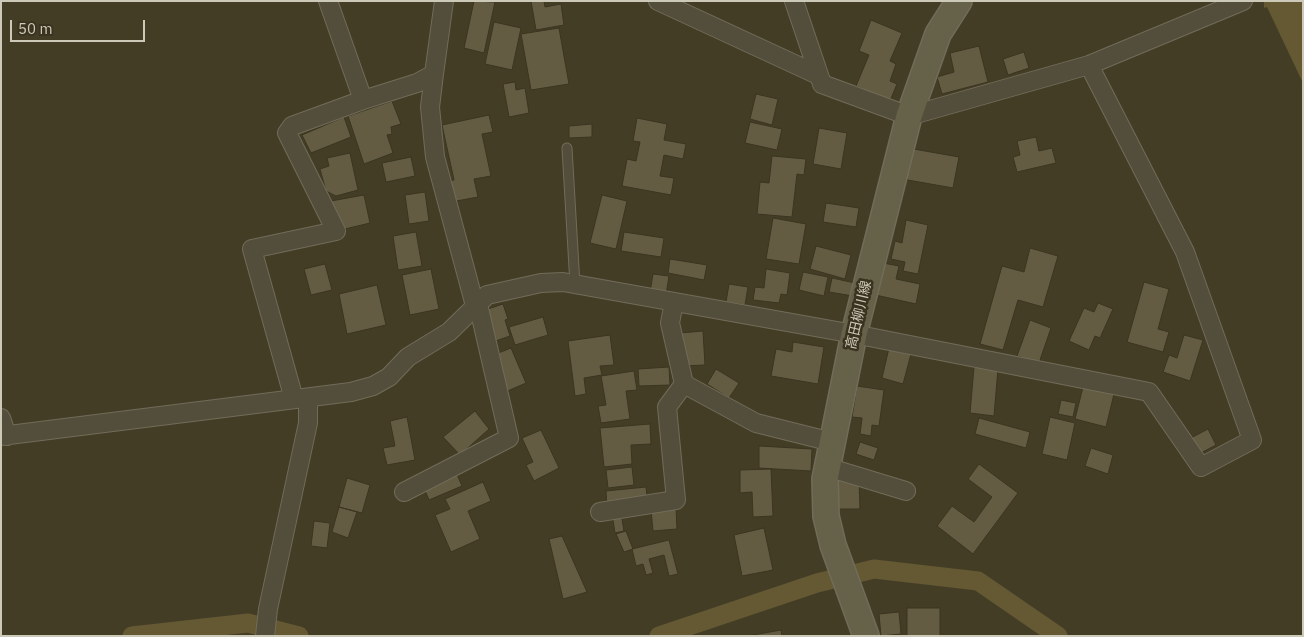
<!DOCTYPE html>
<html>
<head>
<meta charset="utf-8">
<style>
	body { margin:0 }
	#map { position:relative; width:1304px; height:637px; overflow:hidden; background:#443d26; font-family:"IBM Plex Sans",sans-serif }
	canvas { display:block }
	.frame { position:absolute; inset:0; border:2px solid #cdc9b8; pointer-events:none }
	.scale { position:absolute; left:10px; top:20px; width:135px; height:22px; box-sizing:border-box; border:2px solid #cdc9b8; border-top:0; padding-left:6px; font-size:15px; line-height:18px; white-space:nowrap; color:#cdc9b8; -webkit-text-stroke:4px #39331f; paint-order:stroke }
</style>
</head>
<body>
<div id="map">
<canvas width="1304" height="637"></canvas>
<div class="frame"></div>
<div class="scale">50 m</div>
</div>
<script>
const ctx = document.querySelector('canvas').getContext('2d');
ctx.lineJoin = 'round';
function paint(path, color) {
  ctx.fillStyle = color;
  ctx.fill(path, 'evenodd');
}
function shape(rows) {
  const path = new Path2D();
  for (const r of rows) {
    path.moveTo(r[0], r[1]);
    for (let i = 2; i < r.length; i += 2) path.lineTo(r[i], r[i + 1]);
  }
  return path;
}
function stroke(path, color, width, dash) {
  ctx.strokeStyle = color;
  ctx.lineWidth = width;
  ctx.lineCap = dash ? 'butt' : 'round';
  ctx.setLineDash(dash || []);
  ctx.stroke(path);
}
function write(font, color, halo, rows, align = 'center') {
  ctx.font = font + ' "IBM Plex Sans","Noto Sans JP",sans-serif';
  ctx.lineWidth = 5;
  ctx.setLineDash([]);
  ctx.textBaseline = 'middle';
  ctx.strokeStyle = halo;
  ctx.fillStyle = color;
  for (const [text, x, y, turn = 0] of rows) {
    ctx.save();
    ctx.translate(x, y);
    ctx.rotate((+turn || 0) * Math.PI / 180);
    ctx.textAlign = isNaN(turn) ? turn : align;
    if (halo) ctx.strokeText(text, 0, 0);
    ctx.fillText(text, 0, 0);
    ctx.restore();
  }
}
const water = shape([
	[1264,1,1303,1,1303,83,1267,7,1264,8]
]);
const canal = shape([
	[132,636,248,623,299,636],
	[659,636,817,583,874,569,978,581,1058,636]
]);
const building = shape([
	[474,1,495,2,484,53,464,48,474,1],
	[531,1,544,1,545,7,561,4,564,25,536,30,531,1],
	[871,20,902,33,890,61,896,64,890,81,897,84,890,101,856,86,869,55,859,51,871,20],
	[494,22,521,28,512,70,485,64,494,22],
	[559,28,569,84,531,90,521,34,559,28],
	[979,46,988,82,942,94,937,77,954,72,950,53,979,46],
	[1024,52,1029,68,1008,75,1003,59,1024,52],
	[515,82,516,90,525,88,529,113,509,117,503,84,515,82],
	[756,94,778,99,772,125,750,119,756,94],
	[392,101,401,124,391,127,392,134,387,135,393,153,364,164,348,116,392,101],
	[489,115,493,132,482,134,491,176,474,179,478,197,451,202,447,182,454,180,442,125,489,115],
	[344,117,351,137,311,153,302,135,344,117],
	[637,118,667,124,664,140,686,144,683,159,664,155,660,176,674,178,671,195,622,186,627,159,636,161,640,142,633,141,637,118],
	[750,122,782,129,777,150,745,143,750,122],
	[592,124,592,137,569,138,569,126,592,124],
	[819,128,847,133,841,169,813,164,819,128],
	[1036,137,1039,151,1052,148,1056,163,1017,172,1013,157,1020,155,1017,141,1036,137],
	[908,148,959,157,953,188,902,179,908,148],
	[350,153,358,190,336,196,326,191,320,169,329,166,327,158,350,153],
	[772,156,806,159,804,175,797,174,792,217,757,214,760,182,769,183,772,156],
	[411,157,415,176,386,182,382,163,411,157],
	[425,192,429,221,409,224,405,195,425,192],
	[364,195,370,223,345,229,331,201,364,195],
	[602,195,627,201,616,249,590,243,602,195],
	[826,203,859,208,856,227,823,222,826,203],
	[773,218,806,224,799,264,766,259,773,218],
	[906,220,928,225,918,274,903,271,905,262,891,259,895,241,902,243,906,220],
	[416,232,422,266,398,270,393,236,416,232],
	[624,232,664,238,661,257,621,251,624,232],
	[816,246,851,255,845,279,810,269,816,246],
	[1030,248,1058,256,1043,307,1018,300,1003,350,980,344,1002,266,1024,272,1030,248],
	[670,259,707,265,704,280,668,273,670,259],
	[878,262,899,266,896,279,920,284,916,304,871,294,878,262],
	[325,264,332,290,311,295,304,269,325,264],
	[431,269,439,309,410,315,402,275,431,269],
	[766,269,790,273,787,295,781,294,779,303,753,300,755,287,764,288,766,269],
	[803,272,828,277,824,296,799,290,803,272],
	[653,274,669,276,666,295,650,292,653,274],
	[832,278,855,283,853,296,829,292,832,278],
	[1144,282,1169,289,1158,329,1169,332,1163,352,1127,342,1144,282],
	[729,284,748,287,745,305,726,302,729,284],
	[377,285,386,325,347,334,339,294,377,285],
	[1098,303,1113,309,1100,338,1095,336,1089,350,1069,341,1084,308,1094,312,1098,303],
	[503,304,508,319,505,320,510,336,484,345,473,314,503,304],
	[543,317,548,335,515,345,509,327,543,317],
	[1030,320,1051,328,1039,363,1017,356,1030,320],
	[703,331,705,365,682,366,680,333,703,331],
	[610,335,614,365,600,366,602,375,584,378,586,394,575,396,568,341,610,335],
	[1184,335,1203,340,1190,381,1163,372,1169,355,1177,358,1184,335],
	[793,342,824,347,818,384,771,376,776,349,792,352,793,342],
	[511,348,526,383,503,393,488,357,511,348],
	[889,348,911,354,903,384,882,378,889,348],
	[669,367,670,385,639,386,638,369,669,367],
	[974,367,998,369,994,416,970,413,974,367],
	[716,369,739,383,729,398,707,384,716,369],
	[634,371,637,390,626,391,630,419,601,423,598,406,606,405,601,376,634,371],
	[857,386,884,390,879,426,872,425,871,436,860,434,862,418,852,417,857,386],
	[1083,387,1114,394,1106,427,1075,419,1083,387],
	[1061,400,1076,403,1073,417,1058,414,1061,400],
	[475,411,489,429,460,455,443,437,475,411],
	[407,417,415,460,387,465,383,448,395,446,390,421,407,417],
	[1050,417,1075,423,1067,460,1042,454,1050,417],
	[979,418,1030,432,1026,448,975,434,979,418],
	[650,424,651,444,631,445,632,464,604,467,600,428,650,424],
	[1208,429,1216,445,1195,456,1187,440,1208,429],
	[541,430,559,468,534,481,526,465,533,462,522,438,541,430],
	[860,442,878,448,874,460,856,454,860,442],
	[759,446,812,449,811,471,759,468,759,446],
	[1091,448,1113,455,1108,474,1085,466,1091,448],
	[979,464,1018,493,973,554,937,526,952,506,974,522,992,497,968,479,979,464],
	[454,467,462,486,429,500,421,481,454,467],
	[632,467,634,485,608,488,606,470,632,467],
	[771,469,773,516,753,517,752,492,740,493,740,470,771,469],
	[347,478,370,485,362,513,339,507,347,478],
	[829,480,859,480,860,509,830,509,829,480],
	[483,482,491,501,468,511,480,539,451,552,435,515,450,509,445,499,483,482],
	[646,487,648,504,607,509,606,491,646,487],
	[339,507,357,512,348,538,332,532,339,507],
	[676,508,677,529,653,531,651,510,676,508],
	[621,513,624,531,615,533,612,514,621,513],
	[314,521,330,523,327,548,311,546,314,521],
	[764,528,773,570,742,576,734,535,764,528],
	[626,531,633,549,624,552,616,534,626,531],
	[562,536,587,592,563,599,549,539,562,536],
	[669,540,678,574,669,576,664,555,649,559,653,573,646,575,643,564,636,566,632,549,669,540],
	[907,608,940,608,940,636,907,636,907,608],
	[899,612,901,634,881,636,879,614,899,612],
	[781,630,782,636,748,636,781,630]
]);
const lane = shape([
	[567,148,575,285]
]);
const street = shape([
	[328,1,363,100],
	[658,1,818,75],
	[794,1,822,84,909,116,1089,65,1243,1],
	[434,74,430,107,435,157,475,306],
	[674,302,670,323,684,384,756,423,832,442],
	[294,399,252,249,336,231,287,133,292,126,363,100,417,83,434,74,444,1],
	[1,418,7,436],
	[1,436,351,392,373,386,389,377,408,357,449,332,487,295,541,283,563,282,854,334,1149,392,1201,467,1252,440,1185,252,1089,65],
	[827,467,906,491],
	[404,492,509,438,478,304],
	[600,512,676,500,667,407,684,384],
	[265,636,268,609,308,423,308,398]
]);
const secondary = shape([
	[866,636,833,545,826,516,825,479,854,334,909,116,938,34,959,1]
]);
const streetNames = [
	["高田柳川線",859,315,-77]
];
paint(water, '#655934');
stroke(canal, '#655934', 19);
paint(building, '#635c42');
stroke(building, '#3b3521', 1);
stroke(lane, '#716c59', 11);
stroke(street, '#716c59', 20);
stroke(secondary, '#716c59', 28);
stroke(lane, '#534e3b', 9);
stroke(street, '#534e3b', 18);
stroke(secondary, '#666149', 25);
write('14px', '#cdc9b8', '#39331f', streetNames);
</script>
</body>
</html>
